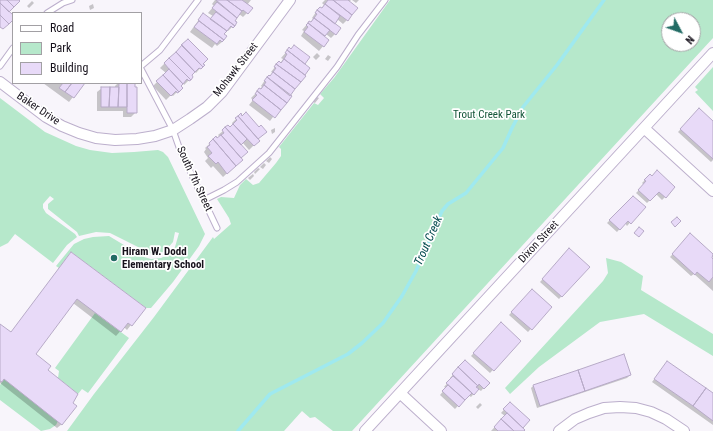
<!DOCTYPE html>
<html>
<head>
<meta charset="utf-8">
<style>
	body { margin:0 }
	#map { position:relative; width:713px; height:431px; overflow:hidden; background:#f8f5fb; font-family:"Roboto Condensed",sans-serif }
	canvas { display:block }
	.legend { position:absolute; left:12px; top:12px; width:130px; height:72px; box-sizing:border-box; background:#fff; border:1px solid #a2a0a4; margin:0; padding:5px 7px; list-style:none; font-size:12px; color:#17121c }
	.legend li { display:flex; align-items:center; gap:8px; height:20px }
	.legend b { width:20px; border:1px solid #a2a0a4 }
	.north { position:absolute; left:661px; top:12px; width:40px; height:40px; box-sizing:border-box; background:#fff; border:1px solid #a2a0a4; border-radius:50%; rotate:131deg; font-size:11px; font-weight:700; line-height:16px; text-align:center; color:#17121c }
	.north::after { content:''; display:block; margin:auto; width:14px; height:18px; background:#226b64; clip-path:polygon(50% 0,100% 100%,50% 72%,0 100%) }
</style>
</head>
<body>
<div id="map">
<canvas width="713" height="431"></canvas>
<ul class="legend">
<li><b style="height:5px;background:#fff"></b>Road</li>
<li><b style="height:11px;background:#b6e8cb"></b>Park</li>
<li><b style="height:11px;background:#e8daf8"></b>Building</li>
</ul>
<div class="north">N</div>
</div>
<script>
const ctx = document.querySelector('canvas').getContext('2d');
ctx.lineJoin = 'round';
function paint(path, color) {
  ctx.fillStyle = color;
  ctx.fill(path, 'evenodd');
}
function shape(rows) {
  const path = new Path2D();
  for (const r of rows) {
    path.moveTo(r[0], r[1]);
    for (let i = 2; i < r.length; i += 2) path.lineTo(r[i], r[i + 1]);
  }
  return path;
}
function stroke(path, color, width, dash) {
  ctx.strokeStyle = color;
  ctx.lineWidth = width;
  ctx.lineCap = dash ? 'butt' : 'round';
  ctx.setLineDash(dash || []);
  ctx.stroke(path);
}
function write(font, color, halo, rows, align = 'center') {
  ctx.font = font + ' "Roboto Condensed",sans-serif';
  ctx.lineWidth = 3.5;
  ctx.setLineDash([]);
  ctx.textBaseline = 'middle';
  ctx.strokeStyle = halo;
  ctx.fillStyle = color;
  for (const [text, x, y, turn = 0] of rows) {
    ctx.save();
    ctx.translate(x, y);
    ctx.rotate((+turn || 0) * Math.PI / 180);
    ctx.textAlign = isNaN(turn) ? turn : align;
    if (halo) ctx.strokeText(text, 0, 0);
    ctx.fillText(text, 0, 0);
    ctx.restore();
  }
}
const green = shape([
	[390,0,713,0,713,38,352,431,333,431,315,417,310,418,302,411,284,431,67,431,94,394,154,317,213,237,214,239,231,224,229,218,217,199,221,197,234,198,240,185,246,179,253,185,259,183,276,163,281,156,281,149,279,147,314,103,318,105,324,98,320,94,334,78],
	[669,20,693,20,693,44,669,44],
	[713,67,713,111,695,92,698,90,695,87],
	[0,98,45,132,76,146,90,150,112,153,134,152,158,150,163,152,168,157,205,234,199,246,173,282,151,308,146,308,71,252,59,268,56,266,74,244,84,239,93,237,109,236,144,257,151,259,161,258,167,255,175,247,179,233,175,232,173,242,166,250,161,253,152,254,110,233,96,232,79,236,77,232,48,209,48,204,54,199,50,196,43,204,43,208,46,213,75,234,77,237,67,245,53,263,15,234,8,243,0,247],
	[606,258,621,262,643,276,641,290,713,334,713,356,644,314,600,322,539,367,510,394,505,388,603,281,608,273],
	[95,313,129,338,88,393,82,389,78,394,58,378,59,371,55,368],
	[4,379,58,421,56,425,50,429,41,431,0,400,0,385]
]);
const shadow = shape([
	[215,0,251,0,247,5,247,13,243,17,239,14,233,21,236,22,234,25,228,31,226,30,223,34,225,36,222,42,217,46,215,44,212,48,190,32,203,14,210,20,213,16,208,13,214,6,212,4],
	[325,0,351,0,349,2,347,20,343,24,337,19,333,24,335,34,331,38,326,34,324,37,328,40,319,51,301,36,304,31,302,30,309,22,310,23,313,19,312,18,316,12,321,9,324,5,322,3],
	[352,0,359,0,356,3],
	[32,1,34,3,29,8,27,6],
	[93,4,94,8,90,10,89,6],
	[188,40,203,65,196,73,194,71,190,75,190,79,184,85,183,83,180,86,181,88,173,96,171,95,166,100,153,86,166,73,160,68],
	[289,49,309,57,303,64,309,68,270,121,249,105,253,100,251,98,262,87,261,86,265,80,270,77,273,73,271,72,275,67,280,64,283,59,281,58],
	[317,53,320,56,316,60,313,57],
	[328,55,331,57,328,61,325,59],
	[43,83,84,83,69,102],
	[118,83,134,83,136,112,131,117,123,117,123,111,97,111,97,92,102,88,115,88,115,86],
	[317,97,319,98,315,103,313,102],
	[699,110,713,123,713,160,711,162,678,132],
	[240,115,258,141,249,150,242,142,240,145,240,158,237,164,223,177,213,166,211,168,205,161,208,158,204,152,206,149,205,148,216,138,217,140,220,137,218,135,223,131,228,126,230,128,233,125,232,123],
	[275,128,275,132,272,134,271,130],
	[270,157,272,159,269,163,266,161],
	[264,163,266,165,263,169,260,167],
	[258,168,260,169,255,174,254,172],
	[253,174,254,176,250,180,248,178],
	[650,175,674,188,662,200,656,194,647,203,636,193,644,185,642,183],
	[633,197,644,207,627,226,625,223,617,232,607,223],
	[690,235,713,255,710,258,713,260,713,291,694,274,691,276,670,257],
	[570,250,588,267,559,299,540,282],
	[67,258,144,308,127,330,124,327,116,336,73,303,34,355,71,403,62,424,57,428,0,383,0,325,11,333],
	[532,291,551,307,528,332,509,315],
	[501,324,520,341,490,373,471,356],
	[465,361,488,383,481,391,478,389,471,397,468,395,455,409,440,395,446,388,444,387,451,379,450,378],
	[665,365,713,395,713,425,652,382],
	[630,375,627,378,537,408,531,388,533,386],
	[480,403,482,405,478,409,476,407],
	[510,403,528,420,522,428,523,431,491,431,505,416,501,413]
]);
const stream = shape([
	[238,431,270,394,348,354,362,343,383,323,402,296,416,271,442,211,448,204,466,193,503,148,512,128,523,107,557,65,604,0]
]);
const building = shape([
	[0,0,7,0,14,7,9,12,0,3,0,0],
	[7,0,19,0,20,1,14,7,7,0],
	[216,0,227,0,242,11,237,18,216,0],
	[227,0,242,0,253,8,248,14,243,10,242,11,227,0],
	[328,0,333,0,352,15,348,21,325,4,328,0],
	[333,0,348,0,358,8,352,15,333,0],
	[217,2,237,18,235,21,237,22,235,26,212,8,217,2],
	[0,3,13,15,13,20,9,24,0,15,0,3],
	[325,4,340,16,335,24,317,10,320,7,322,8,325,4],
	[317,10,341,28,336,35,314,18,317,14,315,13,317,10],
	[216,12,235,26,233,28,231,26,227,31,210,19,216,12],
	[203,13,227,31,224,34,227,36,224,40,198,20,203,13],
	[0,15,9,24,3,29,0,27,0,15],
	[314,18,330,30,325,36,308,23,309,21,311,22,314,18],
	[199,21,224,40,222,42,220,40,217,44,194,27,199,21],
	[308,23,329,40,324,47,304,32,308,27,306,25,308,23],
	[188,39,208,59,203,64,205,65,203,67,181,45,188,39],
	[182,45,203,67,201,69,199,68,195,72,176,52,182,45],
	[294,45,310,57,305,64,287,50,289,47,291,49,294,45],
	[287,50,310,68,305,75,284,59,287,54,285,53,287,50],
	[176,52,195,72,192,75,193,77,191,80,169,58,176,52],
	[169,58,191,80,189,81,187,79,183,84,169,69,164,63,169,58],
	[284,59,306,76,301,82,276,64,279,61,281,63,284,59],
	[276,64,301,82,295,89,273,72,276,68,274,67,276,64],
	[169,69,183,84,181,86,183,88,179,92,163,75,169,69],
	[273,72,295,89,290,96,267,77,269,75,270,76,273,72],
	[163,75,179,92,177,93,176,91,171,96,156,81,163,75],
	[267,77,292,96,287,103,264,85,266,82,264,81,267,77],
	[63,83,72,83,65,92,59,88,63,83],
	[72,83,85,83,74,98,65,92,72,83],
	[119,83,127,83,127,107,118,107,119,83],
	[127,83,135,83,135,87,137,87,137,113,127,113,127,83],
	[264,85,287,103,281,110,257,91,259,88,261,89,264,85],
	[101,87,110,87,109,107,101,107,101,87],
	[110,87,119,87,118,107,109,107,110,87],
	[257,91,281,110,275,118,252,100,257,95,255,94,257,91],
	[699,108,713,121,713,159,680,129,699,108],
	[246,112,259,127,261,125,267,132,258,139,238,116,241,113,242,116,246,112],
	[238,116,260,141,254,146,233,124,237,120,235,118,238,116],
	[233,124,247,139,241,145,225,127,228,125,230,127,233,124],
	[225,127,248,152,241,158,221,135,224,133,222,130,225,127],
	[221,135,243,160,236,166,213,139,216,136,217,138,221,135],
	[213,139,236,166,227,174,218,162,216,164,208,156,212,153,207,147,210,145,209,143,213,139],
	[657,170,675,187,666,198,659,192,650,201,638,190,646,181,644,180,650,174,652,176,657,170],
	[633,196,646,207,631,224,628,221,620,230,609,220,633,196],
	[677,217,681,221,675,227,671,222,677,217],
	[639,227,644,231,639,237,634,233,639,227],
	[690,233,713,254,712,258,713,259,713,277,709,282,697,272,695,275,672,254,690,233],
	[569,248,590,267,562,297,542,279,569,248],
	[71,252,146,308,132,326,128,323,121,332,77,299,36,354,51,366,48,370,78,394,73,403,77,406,62,425,4,379,2,382,0,381,0,324,11,332,71,252],
	[532,289,552,307,532,330,511,312,532,289],
	[501,322,521,341,494,371,473,353,501,322],
	[624,354,631,375,585,391,578,370,624,354],
	[465,360,490,383,484,389,479,384,478,386,458,367,465,360],
	[667,361,706,388,693,406,654,379,667,361],
	[458,367,478,386,476,387,479,389,474,395,452,374,458,367],
	[578,370,585,391,540,406,533,385,578,370],
	[453,376,472,393,465,400,446,383,453,376],
	[448,385,465,400,459,407,442,391,448,385],
	[706,388,713,393,713,421,693,406,706,388],
	[510,402,530,420,523,428,503,409,510,402],
	[507,413,525,430,524,431,514,431,501,419,507,413],
	[501,419,514,431,498,431,494,427,501,419]
]);
const service = shape([
	[47,13,63,3,72,0],
	[0,66,13,48],
	[141,66,160,50,198,0],
	[141,69,173,130,180,150,217,228],
	[204,200,224,190,237,182,269,153,337,67,358,35,385,0]
]);
const minor = shape([
	[0,82,46,117,62,126,79,133,96,138,115,140,137,139,155,136,173,130,190,119,207,107,222,92,290,0],
	[644,128,713,191],
	[400,393,441,431],
	[365,431,713,53],
	[559,431,575,419,589,413,604,408,620,407,636,408,651,412,666,419,684,431]
]);
const markers = [
	[114,258,4,"#226b64"]
];
const streetNames = [
	["Mohawk Street",236,70,-52],
	["Baker Drive",38,109,34],
	["South 7th Street",194,179,65],
	["Dixon Street",539,242,-47]
];
const parkNames = [
	["Trout Creek Park",489,115]
];
const poiNames = [
	["Hiram W. Dodd",122,252],
	["Elementary School",122,265]
];
const waterNames = [
	["Trout Creek",429,241,-66]
];
paint(green, '#b6e8cb');
paint(shadow, '#0003');
stroke(stream, '#9fe9ef', 3.5);
paint(building, '#e8daf8');
stroke(building, '#b7aac7', 1);
stroke(service, '#bcafcc', 7);
stroke(minor, '#bcafcc', 12);
stroke(service, '#fff', 5);
stroke(minor, '#fff', 10);
for (const [x, y, r, color] of markers) {
  const dot = new Path2D();
  dot.arc(x, y, r, 0, 2 * Math.PI);
  ctx.fillStyle = color;
  ctx.fill(dot);
  stroke(dot, '#fff', 1.5);
}
write('11px', '#17121c', '#fff', streetNames);
write('11px', '#125538', '#fff', parkNames);
write('bold 11px', '#17121c', '#fff', poiNames, 'left');
write('italic 12px', '#044b4f', '#fff', waterNames);
</script>
</body>
</html>
